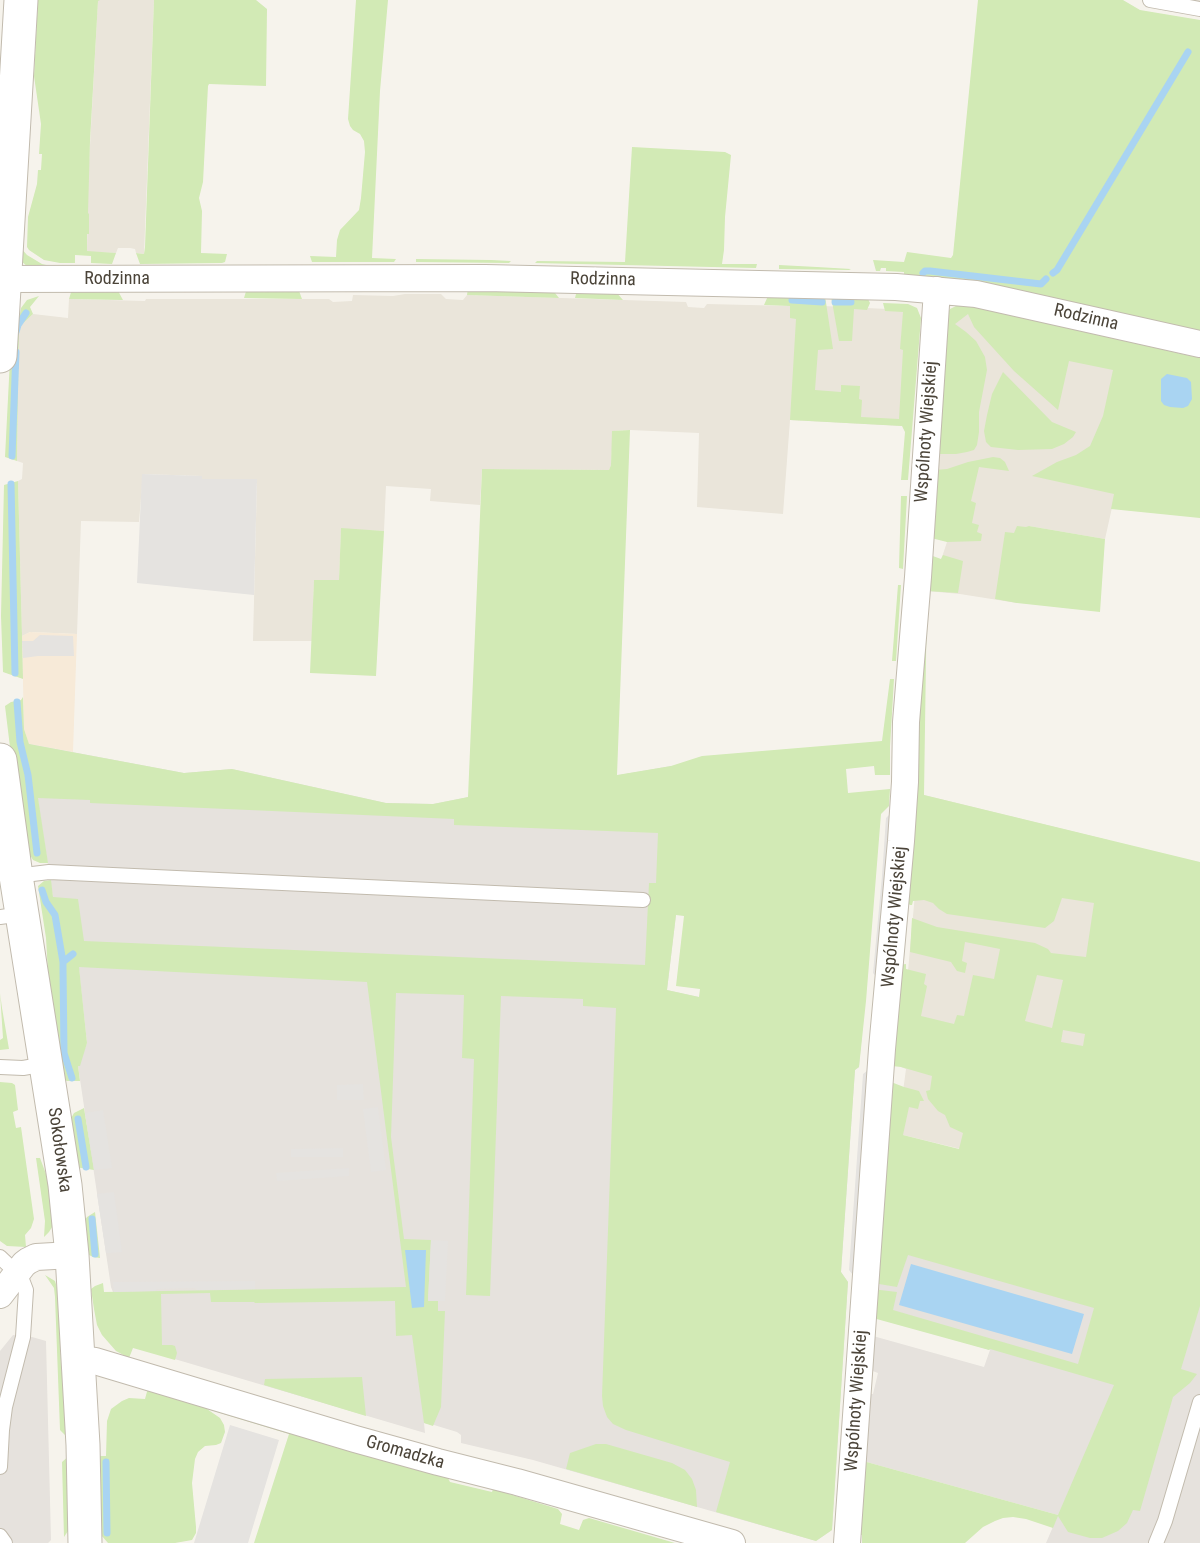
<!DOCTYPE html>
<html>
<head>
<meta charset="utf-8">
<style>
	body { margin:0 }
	canvas { display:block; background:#f6f3ec }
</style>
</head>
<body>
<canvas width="1200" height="1543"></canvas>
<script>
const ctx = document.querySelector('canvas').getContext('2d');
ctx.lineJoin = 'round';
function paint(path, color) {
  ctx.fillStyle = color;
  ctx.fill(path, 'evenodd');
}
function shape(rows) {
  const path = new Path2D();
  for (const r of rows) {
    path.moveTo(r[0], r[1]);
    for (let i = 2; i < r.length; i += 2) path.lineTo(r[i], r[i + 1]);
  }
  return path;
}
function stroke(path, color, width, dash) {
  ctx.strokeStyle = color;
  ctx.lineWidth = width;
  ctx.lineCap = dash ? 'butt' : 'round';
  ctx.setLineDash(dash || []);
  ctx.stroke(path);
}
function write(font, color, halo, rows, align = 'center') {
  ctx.font = font + ' "Roboto Condensed",sans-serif';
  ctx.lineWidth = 6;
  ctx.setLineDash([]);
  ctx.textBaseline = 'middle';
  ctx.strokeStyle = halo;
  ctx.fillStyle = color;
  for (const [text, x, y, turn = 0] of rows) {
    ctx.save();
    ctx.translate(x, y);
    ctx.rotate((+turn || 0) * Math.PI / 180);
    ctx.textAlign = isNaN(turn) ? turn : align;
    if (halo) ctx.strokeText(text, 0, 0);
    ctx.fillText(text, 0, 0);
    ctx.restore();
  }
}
const residential = shape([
	[98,0,154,0,144,254,136,253,135,249,130,248,118,248,116,253,87,252,88,182],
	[405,294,441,294,446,299,463,300,467,295,686,302,688,307,704,308,707,304,791,306,802,305,909,310,902,426,790,420,783,514,697,507,699,433,630,430,613,431,611,465,609,470,482,469,480,505,430,501,431,489,386,486,384,531,341,529,339,581,314,580,312,641,253,641,257,479,201,479,201,476,143,474,139,522,81,521,77,634,30,632,22,636,18,481,22,479,23,463,17,461,19,327,33,314,68,318,69,299,145,301,146,299,329,299,333,302,352,301,353,295,393,296],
	[969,306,1148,346,1105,539,1029,526,1017,603,960,594,927,591,941,560,947,542,934,531,933,497,946,328],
	[924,795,1108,840,1089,1061,965,1150,903,1135,895,1132,904,1084,906,1069,901,1067,904,1015]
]);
const commercial = shape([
	[30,632,77,634,73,752,29,744,28,742,24,729,22,636]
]);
const industrial = shape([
	[29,744,184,773,232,769,386,803,433,804,469,797,533,790,671,766,676,915,667,990,862,1033,859,1067,855,1070,841,1272,848,1282,832,1530,816,1541,533,1460,461,1443,461,1435,457,1432,434,1425,424,1423,425,1433,134,1347,111,1287,78,1066,87,1043,77,951,54,904],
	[1200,885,1200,1543,1046,1543,1058,1515,863,1461,868,1394,873,1394,878,1373,870,1370,873,1336,984,1367,990,1350,874,1316,886,1239,1093,1289],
	[13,1335,32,1337,46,1341,51,1540,48,1543,0,1543,0,1351]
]);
const green = shape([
	[38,0,100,0,98,1,90,141,88,213,89,214,89,234,87,234,87,251,116,253,112,264,91,263,91,256,75,255,75,263,60,263,44,260,29,250,27,247,28,217,37,184,38,170,41,170,42,154,39,154,41,124,34,76],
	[154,0,256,0,267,9,266,86,209,84,208,86,203,182,199,198,202,211,201,253,227,254,225,262,222,263,140,264,136,253,144,254,145,247],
	[356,0,388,0,380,91,372,258,396,259,394,262,312,262,310,256,336,257,337,240,340,230,359,210,361,198,365,152,364,141,360,134,353,130,350,126,348,119],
	[978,0,1123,0,1140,10,1200,20,1200,333,964,280,946,278,904,277,904,272,886,271,886,268,881,268,880,271,876,271,873,260,904,262,907,252,951,258,953,255],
	[632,147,725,152,731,155,725,217,724,250,722,264,757,264,756,268,535,263,537,261,625,262],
	[20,247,27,255,42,264,60,268,29,268,20,260],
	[416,259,491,260,511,261,509,263,416,262],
	[779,265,817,267,851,269,849,270,779,269],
	[247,288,298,288,302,299,244,298],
	[468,288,551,288,559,298,467,295],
	[72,289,117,289,123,300,69,299],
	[577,290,615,291,623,300,575,298],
	[39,296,30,307,33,314,19,327,17,461,5,457,12,320,19,320,21,308,27,300],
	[768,296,825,296,833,349,818,350,815,390,841,392,841,385,860,386,859,399,862,400,861,417,899,419,903,350,900,349,903,312,885,311,883,303,908,304,917,308,921,318,908,480,901,480,905,432,902,426,790,420,796,319,790,318,790,306,764,305],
	[831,296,867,297,870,303,867,310,854,309,852,341,839,341],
	[976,304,977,308,1200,358,1200,518,1111,509,1114,494,1032,476,1057,462,1076,455,1090,446,1103,416,1113,370,1069,361,1058,410,1014,371,974,327,968,314,955,324,966,332,976,341,985,357,987,370,979,412,979,432,977,445,974,450,967,452,956,454,936,454,947,314,950,309,958,305],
	[1003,372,1052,422,1076,432,1073,437,1064,444,1052,449,1018,450,991,447,986,442,984,431,987,415,992,394],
	[630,430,617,775,671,766,702,756,882,741,890,679,894,679,890,747,890,775,875,775,874,766,846,769,848,793,890,789,889,806,881,814,866,1001,859,1067,855,1070,841,1272,848,1282,832,1530,816,1541,716,1512,730,1462,626,1430,613,1424,607,1417,603,1406,602,1396,616,1008,583,1006,583,999,501,996,490,1296,466,1295,474,1059,462,1058,464,995,396,993,391,1137,404,1239,431,1240,428,1300,438,1301,438,1311,445,1311,441,1407,433,1426,424,1423,412,1335,396,1336,395,1301,255,1303,254,1302,211,1302,210,1293,161,1294,162,1345,172,1345,175,1346,177,1353,175,1360,133,1348,129,1358,116,1351,102,1335,97,1325,94,1309,91,1289,95,1286,103,1283,104,1292,406,1287,367,982,79,967,87,1043,80,1066,78,1066,80,1081,67,1081,64,1080,51,1025,46,938,38,886,44,881,51,880,53,897,78,899,84,941,645,965,649,883,656,883,658,833,454,825,454,819,90,803,90,800,38,798,48,863,40,863,33,860,27,850,18,813,5,706,11,702,21,700,23,697,24,729,29,744,184,773,232,769,386,803,433,804,468,797,482,469,609,470,611,465,612,431],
	[676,915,684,916,676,986,700,989,699,997,667,990],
	[993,457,1000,458,1005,462,1009,471,979,467,971,501,976,503,972,523,979,525,977,532,982,534,981,541,947,542,931,538,935,470,947,469,968,462],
	[18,481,22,636,23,679,3,672,1,616,4,485],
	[901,496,907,496,903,569,899,568],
	[1017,526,1026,527,1029,526,1105,539,1100,612,1017,603,995,599,1005,532,1014,533],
	[341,528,384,531,376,676,310,673,314,580,339,580],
	[930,555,941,559,943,555,963,561,958,593,927,591,924,795,1200,862,1200,1306,1181,1369,1197,1374,1190,1383,1173,1397,1140,1511,1133,1510,1127,1523,1118,1531,1102,1538,1090,1538,1068,1532,1058,1516,1053,1528,1026,1519,1013,1517,1003,1518,995,1521,983,1527,965,1543,862,1543,862,1535,856,1535,865,1394,868,1394,863,1461,1058,1515,1114,1385,990,1349,989,1350,873,1318,870,1313,872,1289,897,1292,893,1310,1078,1364,1094,1308,908,1255,897,1287,873,1283,887,1085,891,1082,904,1087,919,1091,924,1101,920,1101,918,1109,909,1107,903,1135,959,1149,963,1133,950,1127,945,1115,938,1111,928,1099,926,1091,930,1090,932,1076,901,1067,892,1066,889,1062,899,965,906,964,906,969,926,974,924,984,927,986,921,1016,954,1024,957,1015,964,1016,973,975,994,979,1000,949,965,942,962,961,967,963,965,973,957,971,951,962,910,952,912,918,937,927,1035,943,1048,949,1051,953,1086,957,1094,903,1062,898,1054,921,1045,928,947,914,939,909,933,903,924,900,913,901,912,905,910,905,905,900,912,809,913,752,917,751,917,736,913,735,926,558],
	[1037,975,1063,980,1052,1028,1025,1021],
	[1063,1030,1085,1034,1083,1046,1061,1042],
	[898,585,901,585,896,661,892,661],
	[0,993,2,1008,9,1049,0,1050,0,1040,3,1038],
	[0,1082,12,1083,15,1085,18,1110,13,1112,16,1128,21,1127,34,1219,31,1228,25,1235,26,1247,7,1246,0,1241],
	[84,1108,94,1170,75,1167,68,1124,74,1113],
	[36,1158,40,1158,52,1190,54,1224,49,1232,44,1237,45,1221],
	[95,1212,100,1258,93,1257,87,1254,83,1223,87,1217],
	[45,1275,55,1281,58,1291,61,1366,70,1437,66,1436,60,1430,55,1297,54,1288],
	[362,1377,366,1416,264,1385,265,1379],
	[148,1388,448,1478,450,1482,492,1492,493,1489,558,1509,562,1514,560,1524,579,1530,583,1520,589,1518,675,1543,254,1543,289,1434,207,1409,220,1418,224,1425,225,1432,221,1443,216,1445,205,1446,198,1452,195,1459,192,1483,196,1527,196,1533,192,1540,175,1543,108,1543,101,1535,95,1456,106,1456,107,1421,111,1409,122,1401,129,1398,145,1399],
	[596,1444,606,1444,672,1463,685,1470,692,1479,696,1490,697,1507,566,1469,570,1453],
	[70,1455,68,1531,64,1537,62,1462]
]);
const parking = shape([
	[142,474,202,476,202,479,257,479,254,595,137,583],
	[40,635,73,636,74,656,38,656,23,658,22,641,33,641],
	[896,808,881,982,873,973,882,876,886,818],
	[872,1067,856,1279,849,1270,863,1074],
	[363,1084,364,1100,337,1100,337,1085],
	[378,1107,386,1170,371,1172,363,1109],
	[103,1110,112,1168,94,1170,85,1113],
	[343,1148,343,1157,291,1157,291,1149],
	[349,1168,349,1176,277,1181,276,1173],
	[114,1192,122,1252,106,1253,97,1194],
	[431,1240,448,1241,445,1301,428,1301],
	[255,1281,255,1289,197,1290,195,1288,158,1289,155,1291,114,1292,113,1282],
	[230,1425,279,1440,248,1543,194,1543]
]);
const water = shape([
	[1167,374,1187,378,1191,382,1192,399,1188,406,1183,408,1170,407,1164,405,1161,401,1161,379],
	[405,1250,426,1250,424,1307,412,1308],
	[911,1264,1084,1314,1072,1354,899,1305]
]);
const stream = shape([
	[923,273,925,271,930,271,1041,284,1046,279],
	[1053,273,1057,270,1188,52],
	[792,300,822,302],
	[835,302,851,302],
	[16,332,18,325,26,313],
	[12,456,16,352],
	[11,484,15,673],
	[17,702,20,742,28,775,37,853],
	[42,890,46,902,55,915,63,962],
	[72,1078,64,1053,63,968,63,962,73,954],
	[78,1119,86,1167],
	[92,1219,95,1254],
	[106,1462,107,1533]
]);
const service = shape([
	[1150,0,1200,9],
	[16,876,49,872,643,900],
	[0,917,22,914],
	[0,1067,23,1068,46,1064],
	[0,1257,21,1277,26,1290,23,1337,5,1407,2,1430,0,1467],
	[0,1536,5,1543],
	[1156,1543,1165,1521,1200,1402]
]);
const minor = shape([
	[0,279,485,278,896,287,976,294,1200,344],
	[0,1295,24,1264,28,1261,36,1257,72,1255],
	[78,1359,95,1361,355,1439,438,1462,517,1482,732,1543],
	[847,1543,882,1049,901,841,905,782,906,722,918,577,937,290]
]);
const tertiary = shape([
	[0,356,21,0],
	[0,760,16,876,65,1185,72,1255,78,1359,83,1445,85,1543]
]);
const streetNames = [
	["Rodzinna",117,279],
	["Rodzinna",603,280,1],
	["Rodzinna",1086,318,13],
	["Wspólnoty Wiejskiej",927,432,-86],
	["Wspólnoty Wiejskiej",895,917,-85],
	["Sokołowska",59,1150,82],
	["Wspólnoty Wiejskiej",857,1401,-86],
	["Gromadzka",405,1453,16]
];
paint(residential, '#eae5da');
paint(commercial, '#f7ead8');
paint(industrial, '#e6e2dd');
paint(green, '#d2eab5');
paint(parking, '#e5e3e0');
paint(water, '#a9d4f2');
stroke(stream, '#a9d4f2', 7);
stroke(service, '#c2bbae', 16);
stroke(minor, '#c2bbae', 28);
stroke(tertiary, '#c2bbae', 35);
stroke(service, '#fff', 14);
stroke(minor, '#fff', 26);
stroke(tertiary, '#fff', 33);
write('18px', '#4b4439', '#fff', streetNames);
</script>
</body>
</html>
